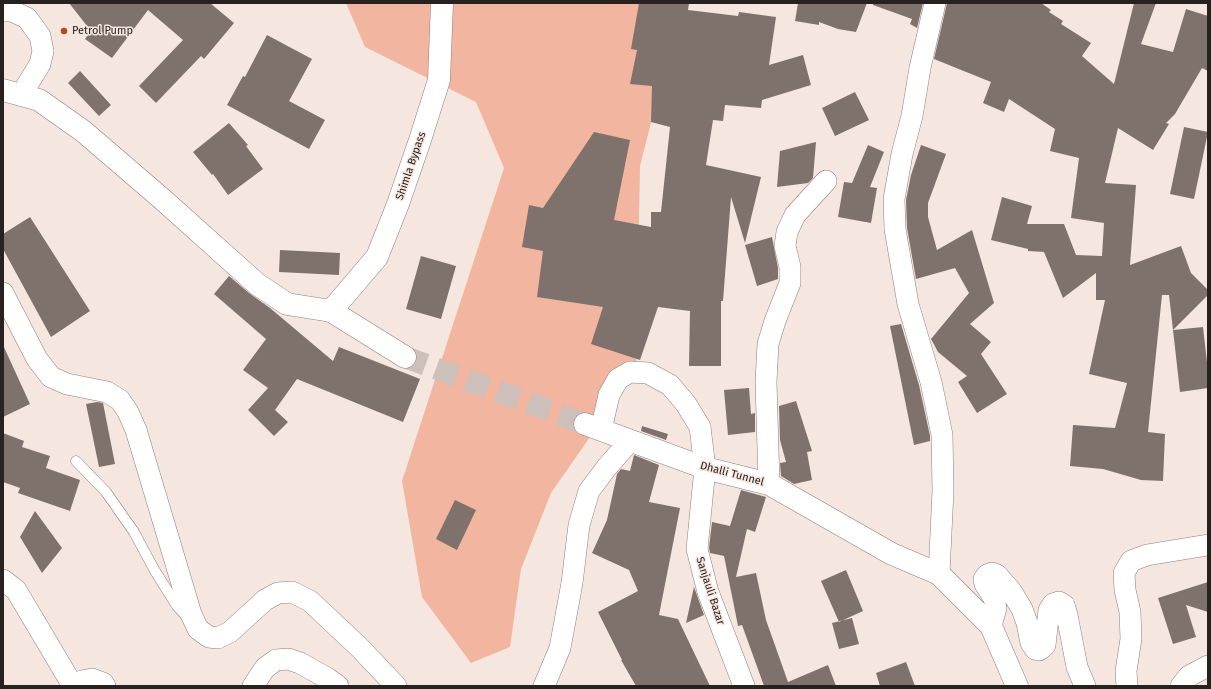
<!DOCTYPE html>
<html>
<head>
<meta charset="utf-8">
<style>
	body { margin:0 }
	#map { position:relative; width:1211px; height:689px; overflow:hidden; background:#f6e6e0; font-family:"Fira Sans",sans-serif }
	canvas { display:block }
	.frame { position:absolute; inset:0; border:4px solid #27211f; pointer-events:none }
</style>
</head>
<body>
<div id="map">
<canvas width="1211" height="689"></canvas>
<div class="frame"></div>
</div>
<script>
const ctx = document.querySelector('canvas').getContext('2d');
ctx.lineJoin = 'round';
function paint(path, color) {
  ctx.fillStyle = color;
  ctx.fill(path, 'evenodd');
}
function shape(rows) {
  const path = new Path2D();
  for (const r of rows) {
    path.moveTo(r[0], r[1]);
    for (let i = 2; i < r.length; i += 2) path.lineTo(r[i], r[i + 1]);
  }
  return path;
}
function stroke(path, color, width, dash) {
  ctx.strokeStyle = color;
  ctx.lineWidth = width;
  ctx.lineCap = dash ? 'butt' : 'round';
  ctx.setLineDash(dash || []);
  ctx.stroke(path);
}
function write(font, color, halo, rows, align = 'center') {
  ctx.font = font + ' "Fira Sans",sans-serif';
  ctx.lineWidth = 3;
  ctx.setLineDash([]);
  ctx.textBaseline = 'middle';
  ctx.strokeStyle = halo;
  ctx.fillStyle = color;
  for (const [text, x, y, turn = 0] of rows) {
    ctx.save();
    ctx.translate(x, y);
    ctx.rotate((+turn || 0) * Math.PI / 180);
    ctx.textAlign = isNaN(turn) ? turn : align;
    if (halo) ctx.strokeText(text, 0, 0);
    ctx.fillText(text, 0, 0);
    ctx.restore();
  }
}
const green = shape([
	[346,3,673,3,677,21,640,166,636,371,551,493,521,569,510,647,471,663,422,597,402,481,504,168,476,102,365,47]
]);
const building = shape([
	[69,3,210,3,234,23,204,59,201,56,156,103,139,86,183,40,148,10,112,58,85,39,91,31],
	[639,3,689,3,688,10,738,16,739,12,776,17,769,65,803,55,811,85,762,100,761,108,725,105,723,121,713,120,706,165,761,177,745,243,731,197,723,301,721,301,721,366,689,366,690,311,658,307,640,360,591,344,603,307,537,297,543,251,522,247,529,205,543,208,594,132,630,140,614,220,651,227,651,212,661,212,670,127,651,122,652,86,630,84,637,50,631,49],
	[798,3,867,3,856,32,838,29,819,22,819,25,795,21],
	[873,3,923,3,917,28,910,24,912,19,873,5],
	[947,3,1041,3,1051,10,1049,12,1063,21,1061,24,1091,43,1082,56,1114,84,1134,3,1156,3,1141,44,1173,52,1186,9,1208,16,1208,71,1202,68,1175,114,1166,123,1169,124,1153,150,1118,128,1105,183,1136,185,1130,265,1181,246,1191,273,1208,290,1208,295,1173,330,1169,295,1162,295,1148,432,1165,434,1163,481,1141,480,1103,469,1070,466,1073,425,1115,428,1127,383,1089,374,1105,300,1096,300,1096,273,1063,298,1044,252,1028,251,1028,249,991,240,1002,197,1032,206,1027,224,1064,224,1076,255,1102,256,1104,223,1071,218,1079,158,1050,151,1055,129,1009,99,1004,112,983,103,991,82,934,59],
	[267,35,312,59,289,101,325,120,309,149,227,105,243,76,245,77],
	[80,71,111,105,99,116,68,83],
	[855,92,869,120,835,136,822,108],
	[229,123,248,145,246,146,263,169,228,195,213,174,212,175,193,152],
	[1184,127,1208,132,1194,199,1170,194],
	[816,142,813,178,808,183,777,187,780,151],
	[868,145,884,152,870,187,877,188,871,223,838,217,844,182,852,183],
	[921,145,946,154,928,203,928,217,937,250,972,230,994,303,970,324,991,342,981,354,1007,394,977,413,958,382,967,376,938,352,931,339,969,293,955,268,916,279,907,228,906,200,911,175],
	[30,217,90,311,51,337,3,249,3,234],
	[772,237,778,268,778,279,757,286,745,245],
	[280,250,340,253,339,275,279,272],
	[421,256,456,266,441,319,406,309],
	[229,276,249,293,270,308,333,361,339,347,420,379,403,422,297,379,275,410,288,422,274,436,248,410,268,388,243,370,266,339,214,294],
	[901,324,919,385,930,436,930,441,914,445,890,326],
	[1203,327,1208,371,1208,388,1180,392,1173,330],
	[3,345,30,404,3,417],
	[749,388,751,414,755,413,755,432,728,435,724,390],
	[796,401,812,451,807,452,812,480,794,484,781,476,780,463,786,462,780,440,779,406],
	[97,402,103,403,115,464,99,467,86,404],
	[642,426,668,434,666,440,641,431],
	[3,433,24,441,22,447,50,456,46,468,80,480,70,511,18,493,20,488,3,482],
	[634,455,659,465,649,502,680,508,659,615,678,619,710,686,636,686,621,660,622,660,598,612,638,591,629,570,592,553,607,520,617,474,621,469,630,471],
	[741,490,766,497,755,532,747,529,736,577,756,573,766,620,788,682,828,665,836,686,764,686,742,625,738,626,724,556,710,553,709,548,712,522,730,526],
	[455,500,476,510,457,550,436,539],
	[35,511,62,548,42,573,20,537],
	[846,570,863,611,839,622,821,581],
	[1208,582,1208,612,1186,605,1196,637,1173,644,1158,598],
	[694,587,704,615,686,623],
	[852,618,859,644,839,649,832,623],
	[906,662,915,686,880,686,876,673]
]);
const secondaryTunnel = shape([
	[405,357,585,424]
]);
const lane = shape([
	[76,461,106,492,134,532,155,571,177,606,187,617]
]);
const street = shape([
	[935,3,920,68,912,116,902,154,894,199,895,229,908,304,931,382,942,435,943,491,939,574],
	[3,11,12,11,27,18,40,36,43,51,40,64,21,95],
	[3,293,37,359,51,377,67,384,107,392,120,400,128,412,136,430,191,614,198,629,209,637,218,638,230,632,265,600,278,593,292,592,310,601,359,647,396,686],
	[601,430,609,395,618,379,630,372,648,373,670,385,686,404,700,427,705,468,697,549,708,592,744,686],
	[769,484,766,382,768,344,775,321,790,283,790,267,785,246,787,232,795,215,826,181],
	[3,580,16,590,73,686],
	[991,626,996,608,994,598,985,584,984,579,987,575,992,573,997,575,1011,591,1022,609,1027,623,1031,643,1035,649,1039,650,1042,648,1045,645,1049,610,1053,604,1059,602,1064,605,1067,615,1077,667,1085,686],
	[74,686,76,684,82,681,92,679,103,683,105,686],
	[253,686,265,668,276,660,288,659,300,663,327,678,338,686],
	[544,686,560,648,572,583,579,525,589,491,607,467,630,441],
	[1127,686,1126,671,1131,639,1130,612,1125,590,1124,573,1131,561,1147,555,1208,545],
	[1181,686,1189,676,1208,666]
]);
const secondary = shape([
	[331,311,405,357],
	[585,424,705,468,769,484,892,554,939,574,991,626,1017,686]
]);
const highway = shape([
	[3,90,39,100,83,131,161,198,257,284,287,304,331,311,377,257,398,204,420,140,439,80,442,3]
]);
const markers = [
	[64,31,4,"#b04a20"]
];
const poiNames = [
	["Petrol Pump",72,31]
];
const streetNames = [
	["Shimla Bypass",411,166,-71],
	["Dhalli Tunnel",732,474,15],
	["Sanjauli Bazar",710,591,72]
];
paint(green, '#f2b59f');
paint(building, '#7f726d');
stroke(secondaryTunnel, '#cdbfb9', 22, [22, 11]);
stroke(lane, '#8d7f7a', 11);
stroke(street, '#8d7f7a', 22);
stroke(secondary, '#8d7f7a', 23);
stroke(highway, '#8d7f7a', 23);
stroke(lane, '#fff', 10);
stroke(street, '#fff', 21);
stroke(secondary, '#fff', 22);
stroke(highway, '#fff', 22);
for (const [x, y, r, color] of markers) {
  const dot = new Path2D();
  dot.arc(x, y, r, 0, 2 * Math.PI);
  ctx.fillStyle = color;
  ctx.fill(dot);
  stroke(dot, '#f6e6e0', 1.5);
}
write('11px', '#27211f', '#f6e6e0', poiNames, 'left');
write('11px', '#27211f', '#f6e6e0', streetNames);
</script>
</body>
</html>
